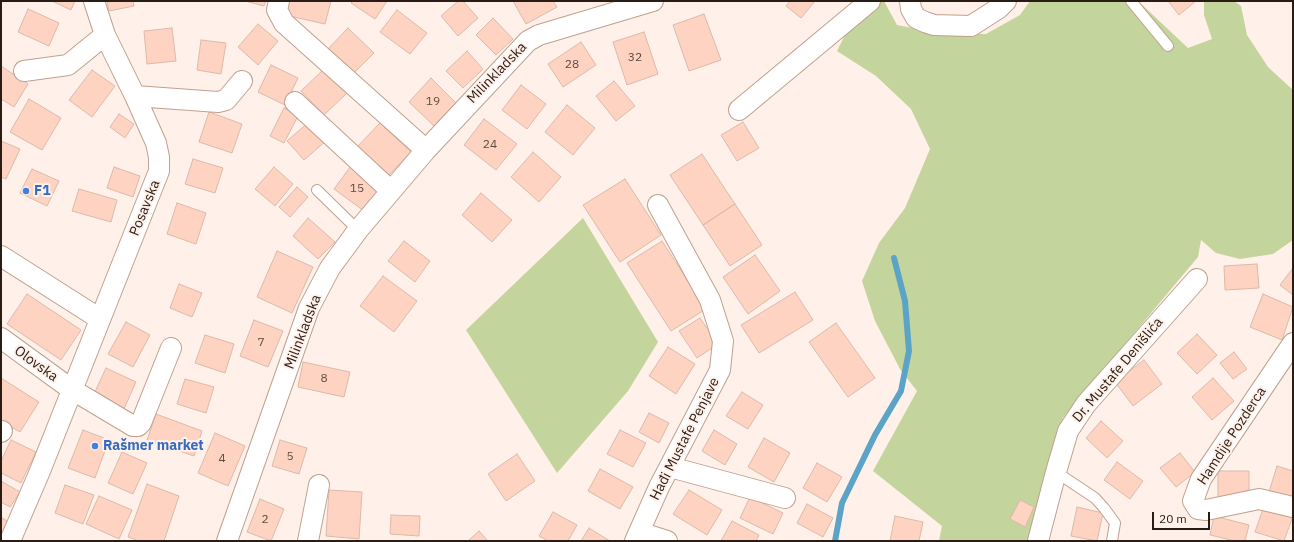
<!DOCTYPE html>
<html>
<head>
<meta charset="utf-8">
<style>
	body { margin:0 }
	#map { position:relative; width:1294px; height:542px; overflow:hidden; background:#fff1e9; font-family:"IBM Plex Sans",sans-serif }
	canvas { display:block }
	.frame { position:absolute; inset:0; border:2px solid #281c15; pointer-events:none }
	.scale { position:absolute; left:1152px; top:512px; width:58px; height:18px; box-sizing:border-box; border:2px solid #281c15; border-top:0; padding-left:5px; font-size:12px; line-height:14px; white-space:nowrap; color:#281c15; -webkit-text-stroke:3px #fff1e9; paint-order:stroke }
</style>
</head>
<body>
<div id="map">
<canvas width="1294" height="542"></canvas>
<div class="frame"></div>
<div class="scale">20 m</div>
</div>
<script>
const ctx = document.querySelector('canvas').getContext('2d');
ctx.lineJoin = 'round';
function paint(path, color) {
  ctx.fillStyle = color;
  ctx.fill(path, 'evenodd');
}
function shape(rows) {
  const path = new Path2D();
  for (const r of rows) {
    path.moveTo(r[0], r[1]);
    for (let i = 2; i < r.length; i += 2) path.lineTo(r[i], r[i + 1]);
  }
  return path;
}
function stroke(path, color, width, dash) {
  ctx.strokeStyle = color;
  ctx.lineWidth = width;
  ctx.lineCap = dash ? 'butt' : 'round';
  ctx.setLineDash(dash || []);
  ctx.stroke(path);
}
function write(font, color, halo, rows, align = 'center') {
  ctx.font = font + ' "IBM Plex Sans",sans-serif';
  ctx.lineWidth = 4;
  ctx.setLineDash([]);
  ctx.textBaseline = 'middle';
  ctx.strokeStyle = halo;
  ctx.fillStyle = color;
  for (const [text, x, y, turn = 0] of rows) {
    ctx.save();
    ctx.translate(x, y);
    ctx.rotate((+turn || 0) * Math.PI / 180);
    ctx.textAlign = isNaN(turn) ? turn : align;
    if (halo) ctx.strokeText(text, 0, 0);
    ctx.fillText(text, 0, 0);
    ctx.restore();
  }
}
const green = shape([
	[873,1,884,1,897,25,938,33,986,34,1020,15,1030,1,1138,1,1188,48,1212,39,1204,15,1204,1,1234,1,1241,6,1247,35,1268,67,1293,90,1293,240,1273,254,1240,259,1216,253,1201,240,1198,257,1063,418,1028,541,939,541,942,526,873,471,917,391,900,369,875,321,862,281,879,243,905,208,930,149,911,109,876,76,837,51,846,33],
	[583,218,658,342,628,391,557,473,466,330]
]);
const stream = shape([
	[835,541,842,503,875,435,901,391,909,351,905,301,894,258]
]);
const building = shape([
	[52,1,75,1,71,10,52,1],
	[107,1,133,1,134,6,109,11,107,1],
	[245,1,266,1,264,6,245,1],
	[288,1,331,1,325,24,285,15,288,1],
	[353,1,387,1,375,19,351,3,353,1],
	[458,1,463,1,478,18,458,36,441,16,458,1],
	[513,1,553,1,557,7,526,24,513,1],
	[790,1,815,1,801,18,786,6,790,1],
	[1168,1,1196,1,1179,15,1168,1],
	[28,9,59,23,49,46,18,32,28,9],
	[397,10,427,33,410,54,380,32,397,10],
	[704,14,721,60,689,71,673,25,704,14],
	[493,18,513,39,496,55,476,35,493,18],
	[258,24,278,41,258,65,238,47,258,24],
	[172,28,176,61,147,64,144,31,172,28],
	[348,28,374,53,354,73,328,49,348,28],
	[644,32,658,74,627,85,613,42,644,32],
	[201,40,226,43,221,74,197,70,201,40],
	[581,42,596,65,563,87,548,64,581,42],
	[467,51,483,69,463,88,446,71,467,51],
	[271,65,298,78,285,105,258,92,271,65],
	[1,66,28,84,14,107,1,99,1,66],
	[324,69,347,93,324,115,301,91,324,69],
	[92,70,115,86,92,117,69,100,92,70],
	[431,78,456,103,434,126,409,102,431,78],
	[614,81,635,106,616,121,596,96,614,81],
	[521,85,546,104,527,129,502,110,521,85],
	[29,99,61,118,42,150,10,132,29,99],
	[567,105,595,128,573,155,545,132,567,105],
	[284,108,298,116,284,143,270,136,284,108],
	[209,112,242,124,232,153,199,142,209,112],
	[119,114,134,124,125,138,110,127,119,114],
	[484,119,517,144,496,170,464,145,484,119],
	[310,121,327,140,304,160,287,141,310,121],
	[743,122,759,148,737,161,721,135,743,122],
	[380,123,411,152,386,178,355,149,380,123],
	[1,141,20,149,6,179,1,177,1,141],
	[533,152,561,177,539,202,511,177,533,152],
	[702,154,735,204,703,225,670,175,702,154],
	[193,159,223,168,215,193,185,184,193,159],
	[351,166,381,189,364,211,334,189,351,166],
	[114,167,140,176,133,197,107,188,114,167],
	[274,167,293,184,275,206,255,189,274,167],
	[32,169,59,181,47,206,20,193,32,169],
	[625,179,661,235,620,262,583,205,625,179],
	[297,187,308,197,290,217,279,207,297,187],
	[79,189,117,200,111,222,72,211,79,189],
	[481,193,512,220,492,242,462,215,481,193],
	[177,203,206,213,196,244,167,234,177,203],
	[735,204,762,245,730,266,703,225,735,204],
	[308,218,335,242,318,259,293,236,308,218],
	[404,241,430,261,415,282,388,261,404,241],
	[662,241,706,309,671,331,627,263,662,241],
	[277,251,313,267,292,313,257,297,277,251],
	[755,255,780,291,748,314,723,277,755,255],
	[1257,264,1259,288,1225,290,1224,266,1257,264],
	[1293,268,1293,295,1280,285,1293,268],
	[383,276,417,301,394,332,360,306,383,276],
	[179,284,202,293,192,317,170,308,179,284],
	[795,292,813,320,759,353,741,325,795,292],
	[27,294,81,330,61,360,7,324,27,294],
	[1263,294,1293,307,1282,340,1250,327,1263,294],
	[700,318,718,344,697,358,679,331,700,318],
	[254,320,283,331,268,367,240,356,254,320],
	[126,322,150,335,133,367,108,354,126,322],
	[836,323,875,378,848,397,809,342,836,323],
	[1197,334,1217,355,1197,374,1177,353,1197,334],
	[205,335,234,344,225,373,195,363,205,335],
	[668,347,695,364,676,394,649,376,668,347],
	[1234,352,1247,369,1233,379,1220,363,1234,352],
	[1144,360,1162,384,1133,406,1115,382,1144,360],
	[303,362,350,372,344,397,298,387,303,362],
	[106,368,136,382,123,411,93,396,106,368],
	[1,378,39,402,20,432,1,421,1,378],
	[1213,378,1234,401,1212,420,1192,397,1213,378],
	[185,379,214,387,206,413,177,404,185,379],
	[742,392,763,405,748,429,726,416,742,392],
	[649,413,669,423,659,443,639,432,649,413],
	[156,414,202,431,194,456,147,440,156,414],
	[1101,421,1123,441,1107,458,1086,438,1101,421],
	[83,430,109,440,95,478,68,468,83,430],
	[620,430,646,443,633,467,607,454,620,430],
	[714,430,737,444,725,465,702,451,714,430],
	[215,433,245,446,228,486,198,473,215,433],
	[764,438,790,453,774,482,748,467,764,438],
	[11,440,36,452,21,483,1,473,1,461,11,440],
	[280,440,307,448,299,474,272,466,280,440],
	[122,452,147,463,133,494,108,483,122,452],
	[1180,453,1195,472,1176,487,1160,468,1180,453],
	[517,454,535,481,506,501,488,474,517,454],
	[1117,462,1143,481,1130,499,1104,480,1117,462],
	[817,463,842,477,827,502,803,488,817,463],
	[1277,466,1293,471,1293,499,1269,492,1277,466],
	[600,469,633,487,620,509,588,491,600,469],
	[1218,471,1249,471,1249,496,1218,497,1218,471],
	[1,481,20,492,10,507,1,502,1,481],
	[147,484,179,496,164,541,139,541,128,537,147,484],
	[65,485,94,495,83,524,55,513,65,485],
	[329,490,362,492,359,539,326,536,329,490],
	[689,490,722,510,707,535,673,514,689,490],
	[99,496,132,510,119,539,86,524,99,496],
	[750,497,783,513,773,534,740,518,750,497],
	[260,499,284,509,271,541,247,532,260,499],
	[1020,500,1034,507,1025,527,1010,519,1020,500],
	[807,504,833,518,823,537,797,523,807,504],
	[1264,506,1293,516,1284,541,1255,532,1264,506],
	[1077,507,1103,513,1097,541,1071,536,1077,507],
	[553,512,577,525,568,541,548,541,539,536,553,512],
	[391,515,420,516,419,536,390,534,391,515],
	[895,516,923,522,919,541,890,541,895,516],
	[1214,516,1249,525,1245,541,1235,541,1210,535,1214,516],
	[1,517,10,523,1,537,1,517],
	[732,521,759,535,756,541,721,541,732,521],
	[589,528,610,541,581,541,589,528],
	[479,531,488,541,468,541,479,531]
]);
const service = shape([
	[1131,1,1168,46],
	[317,190,358,230],
	[1056,472,1095,498,1104,508,1115,523,1112,541]
]);
const minor = shape([
	[279,1,277,10,284,23,426,150],
	[910,1,911,9,916,18,925,22,934,25,971,26,999,8,1006,1],
	[24,71,68,65,105,35],
	[135,96,218,102,226,100,242,81],
	[295,102,391,191],
	[739,110,870,1],
	[1,256,100,319],
	[1,338,71,389,133,426,138,426,141,423,171,348],
	[1293,343,1201,479,1193,501,1198,509,1206,510,1259,499,1293,507],
	[1,432,2,431],
	[670,467,785,498],
	[639,532,667,541],
	[10,541,40,471,159,171,159,157,156,143,135,96,105,35,94,1],
	[227,541,309,308,330,268,358,230,426,150,528,41,539,35,653,1],
	[308,541,319,485],
	[635,541,659,487,720,370,723,341,710,300,658,205],
	[1038,541,1056,472,1068,431,1086,404,1197,279]
]);
const markers = [
	[26,191,4,"#3f7fe0"],
	[95,446,4,"#3f7fe0"]
];
const numberNames = [
	["32",635,58],
	["28",572,65],
	["19",433,102],
	["24",490,145],
	["15",357,189],
	["7",261,343],
	["8",324,379],
	["5",290,457],
	["4",222,459],
	["2",265,520]
];
const streetNames = [
	["Milinkladska",497,73,-46],
	["Posavska",145,208,-68],
	["Milinkladska",303,332,-69],
	["Olovska",36,364,36],
	["Dr. Mustafe Denišlića",1118,370,-50],
	["Hamdije Pozderca",1232,436,-57],
	["Hađi Mustafe Penjave",685,439,-63]
];
const shopNames = [
	["F1",34,191],
	["Rašmer market",103,446]
];
paint(green, '#c3d49c');
stroke(stream, '#5ba4c8', 6);
paint(building, '#fed3c1');
stroke(building, '#dcb9a9', 1);
stroke(service, '#c0a08e', 12);
stroke(minor, '#c0a08e', 22);
stroke(service, '#fff', 10);
stroke(minor, '#fff', 20);
for (const [x, y, r, color] of markers) {
  const dot = new Path2D();
  dot.arc(x, y, r, 0, 2 * Math.PI);
  ctx.fillStyle = color;
  ctx.fill(dot);
  stroke(dot, '#fff1e9', 1.5);
}
write('12px', '#5e4a40', null, numberNames);
write('14px', '#281c15', '#fff1e9', streetNames);
write('bold 14px', '#366cbe', '#fff1e9', shopNames, 'left');
</script>
</body>
</html>
